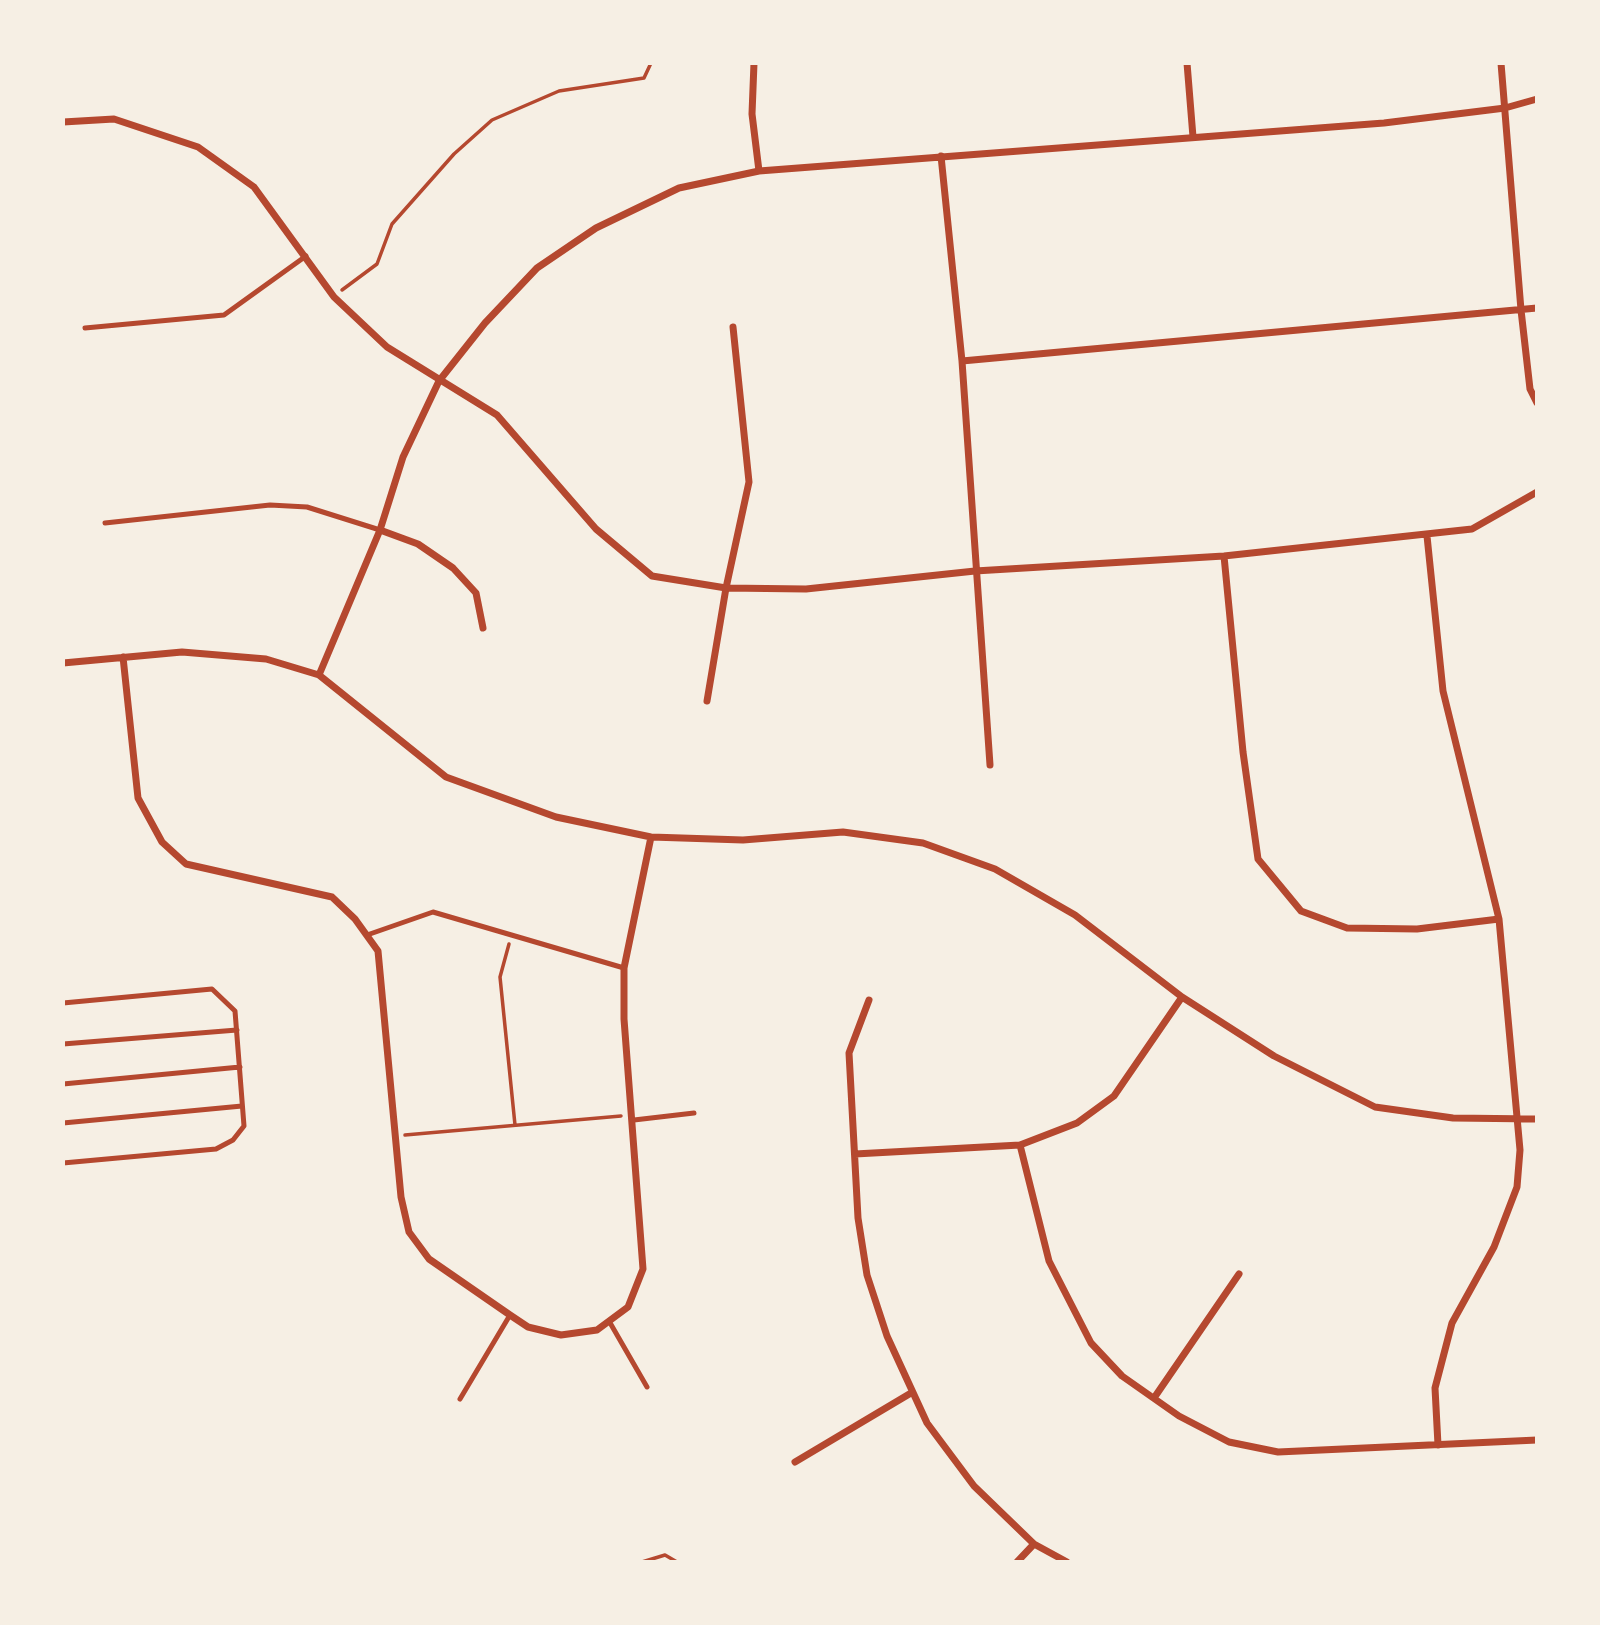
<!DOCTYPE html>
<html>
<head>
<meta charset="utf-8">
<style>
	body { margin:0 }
	#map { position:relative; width:1600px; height:1625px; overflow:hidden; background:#f6efe4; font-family:Montserrat,sans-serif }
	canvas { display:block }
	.frame { position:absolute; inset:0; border:65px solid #f6efe4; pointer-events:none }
</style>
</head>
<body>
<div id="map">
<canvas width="1600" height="1625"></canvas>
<div class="frame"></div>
</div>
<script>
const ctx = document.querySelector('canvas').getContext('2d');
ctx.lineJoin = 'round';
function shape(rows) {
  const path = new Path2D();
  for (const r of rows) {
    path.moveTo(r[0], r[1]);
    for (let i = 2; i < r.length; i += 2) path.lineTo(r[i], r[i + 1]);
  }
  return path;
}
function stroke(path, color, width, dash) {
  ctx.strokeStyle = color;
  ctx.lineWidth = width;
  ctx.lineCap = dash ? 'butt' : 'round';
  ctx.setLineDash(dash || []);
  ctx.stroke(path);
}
const path = shape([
	[342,290,377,264,392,224,454,154,492,120,559,91,644,78,651,63],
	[509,944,500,977,515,1125],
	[405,1135,621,1116],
	[642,1562,665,1555,677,1562]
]);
const service = shape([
	[85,328,224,315,306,256],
	[105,523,270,505,307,507,380,530],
	[367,935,433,912,624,968],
	[63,1003,212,989,235,1011,244,1126,233,1140,216,1149,63,1163],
	[63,1044,237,1030],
	[63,1084,240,1067],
	[634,1120,694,1113],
	[63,1123,242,1106],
	[609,1321,647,1387],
	[460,1399,510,1315]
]);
const minor = shape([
	[754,63,752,114,759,171],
	[1187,63,1193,137],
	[1501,63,1521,310,1530,389,1537,403],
	[63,122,114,119,198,147,254,187,334,297,387,347,497,415,596,529,652,576,726,588,806,589,975,571,1224,556,1472,529,1537,492],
	[941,156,962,361,990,765],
	[962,361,1537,308],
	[380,530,418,544,453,568,476,593,483,628],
	[1427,536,1443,691,1499,919,1520,1150,1517,1187,1494,1247,1452,1323,1435,1388,1438,1445],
	[1224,556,1243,752,1258,859,1301,911,1347,928,1417,929,1499,919],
	[123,657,138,798,162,842,186,864,332,897,355,919,378,951,401,1197,409,1232,429,1259,510,1315,528,1327,561,1335,597,1330,628,1307,643,1269,624,1019,624,968,651,837],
	[63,663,182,652,266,659,319,675,446,777,556,817,651,837,743,840,843,832,923,843,995,869,1075,915,1182,997,1274,1056,1375,1107,1453,1118,1537,1119],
	[319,675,380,530,403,457,439,381,485,323,537,268,596,228,679,188,759,171,1384,123,1505,108,1537,99],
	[707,701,726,588,749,482,733,327],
	[869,1000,849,1053,858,1218,867,1275,887,1336,927,1423,974,1486,1034,1544,1067,1562],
	[1020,1145,1049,1261,1091,1343,1122,1376,1179,1416,1229,1442,1278,1452,1537,1440],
	[855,1154,1020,1145,1077,1123,1114,1096,1182,997],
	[1154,1398,1239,1274],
	[795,1462,911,1393],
	[1017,1562,1034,1544]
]);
stroke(path, '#b5482f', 3.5);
stroke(service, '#b5482f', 5);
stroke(minor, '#b5482f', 7);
</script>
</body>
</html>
